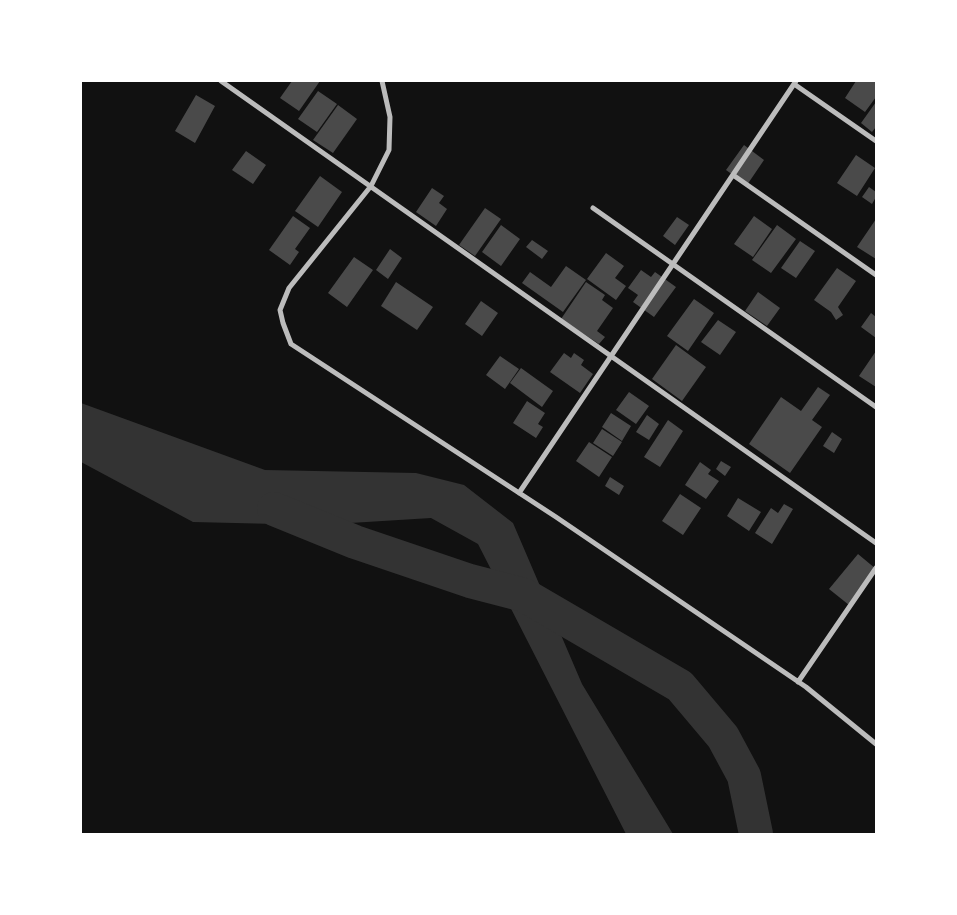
<!DOCTYPE html>
<html>
<head>
<meta charset="utf-8">
<style>
	body { margin:0 }
	#map { position:relative; width:957px; height:915px; overflow:hidden; background:#111; font-family:Raleway,sans-serif }
	canvas { display:block }
	.frame { position:absolute; inset:0; border:82px solid #fff; pointer-events:none }
</style>
</head>
<body>
<div id="map">
<canvas width="957" height="915"></canvas>
<div class="frame"></div>
</div>
<script>
const ctx = document.querySelector('canvas').getContext('2d');
ctx.lineJoin = 'round';
function paint(path, color) {
  ctx.fillStyle = color;
  ctx.fill(path, 'evenodd');
}
function shape(rows) {
  const path = new Path2D();
  for (const r of rows) {
    path.moveTo(r[0], r[1]);
    for (let i = 2; i < r.length; i += 2) path.lineTo(r[i], r[i + 1]);
  }
  return path;
}
function stroke(path, color, width, dash) {
  ctx.strokeStyle = color;
  ctx.lineWidth = width;
  ctx.lineCap = dash ? 'butt' : 'round';
  ctx.setLineDash(dash || []);
  ctx.stroke(path);
}
const water = shape([
	[81,403,265,470,416,473,464,485,513,523,582,684,673,834,626,834,478,544,431,518,318,525,193,522,81,462]
]);
const river = shape([
	[274,509,355,542,470,581,524,595,680,686,723,737,744,776,756,834]
]);
const building = shape([
	[292,81,320,81,299,111,280,98],
	[856,81,876,81,876,97,865,112,845,98],
	[318,91,337,104,317,132,298,119],
	[196,95,215,106,195,143,175,131],
	[876,102,876,127,872,132,861,123],
	[338,105,357,119,333,153,313,140],
	[744,145,764,160,747,185,726,170],
	[246,151,266,165,253,184,232,170],
	[856,155,875,168,857,196,837,183],
	[320,176,342,192,318,227,295,211],
	[869,187,876,192,876,197,872,204,862,197],
	[432,188,444,196,439,203,447,209,436,226,416,212],
	[485,208,501,219,475,256,459,245],
	[293,216,310,228,295,249,299,252,290,265,269,250],
	[754,216,772,229,753,257,734,244],
	[677,217,689,225,675,245,663,236],
	[876,219,876,259,857,247],
	[501,225,520,239,501,266,482,252],
	[777,225,796,239,771,273,752,260],
	[532,240,548,251,542,259,526,247],
	[800,241,815,251,796,278,781,268],
	[390,249,402,258,388,279,376,270],
	[606,253,624,266,615,278,626,286,616,300,587,279],
	[354,257,373,270,347,307,328,293],
	[566,266,586,280,563,312,522,283,530,272,551,287],
	[837,268,856,281,838,307,843,315,836,320,831,312,814,300],
	[641,270,651,277,655,272,676,287,654,317,633,302,638,295,628,288],
	[396,282,433,307,417,330,381,306],
	[586,282,605,295,602,300,613,308,597,331,605,337,599,344,561,319],
	[758,292,780,308,767,326,745,311],
	[694,299,714,313,688,351,667,336],
	[481,301,498,313,482,336,465,324],
	[871,313,876,317,876,338,861,327],
	[718,320,736,332,720,355,701,342],
	[676,345,706,367,682,401,652,379],
	[876,351,876,387,859,376],
	[564,353,571,358,574,353,584,360,581,365,593,374,580,393,550,372],
	[500,356,519,369,505,389,486,375],
	[521,368,553,391,542,407,510,383],
	[818,387,830,395,812,420,822,427,790,473,749,444,781,397,801,411],
	[629,392,649,406,636,424,616,410],
	[527,401,545,413,538,424,543,427,536,438,513,423],
	[611,413,631,426,622,441,602,427],
	[647,415,659,424,649,440,636,432],
	[668,420,683,431,660,467,644,457],
	[602,429,622,442,613,456,593,443],
	[832,432,842,439,834,453,823,446],
	[589,442,612,457,599,477,576,461],
	[721,461,731,467,725,476,716,469],
	[700,462,711,470,708,474,719,481,706,499,685,485],
	[610,477,624,486,619,495,605,486],
	[680,494,701,508,683,535,662,521],
	[738,498,761,512,749,531,727,516],
	[784,504,793,509,772,544,755,533,771,508,778,513],
	[858,554,876,569,849,605,829,589]
]);
const minor = shape([
	[221,81,876,543],
	[382,81,390,117,389,150,371,186,289,288,280,310,283,323,291,344,556,517,806,687,876,744],
	[794,84,876,141],
	[733,175,876,275],
	[593,208,876,407],
	[519,493,796,81],
	[798,682,876,568]
]);
paint(water, '#333');
stroke(river, '#333', 34);
paint(building, '#4a4a4a');
stroke(minor, '#bcbcbc', 5);
</script>
</body>
</html>
